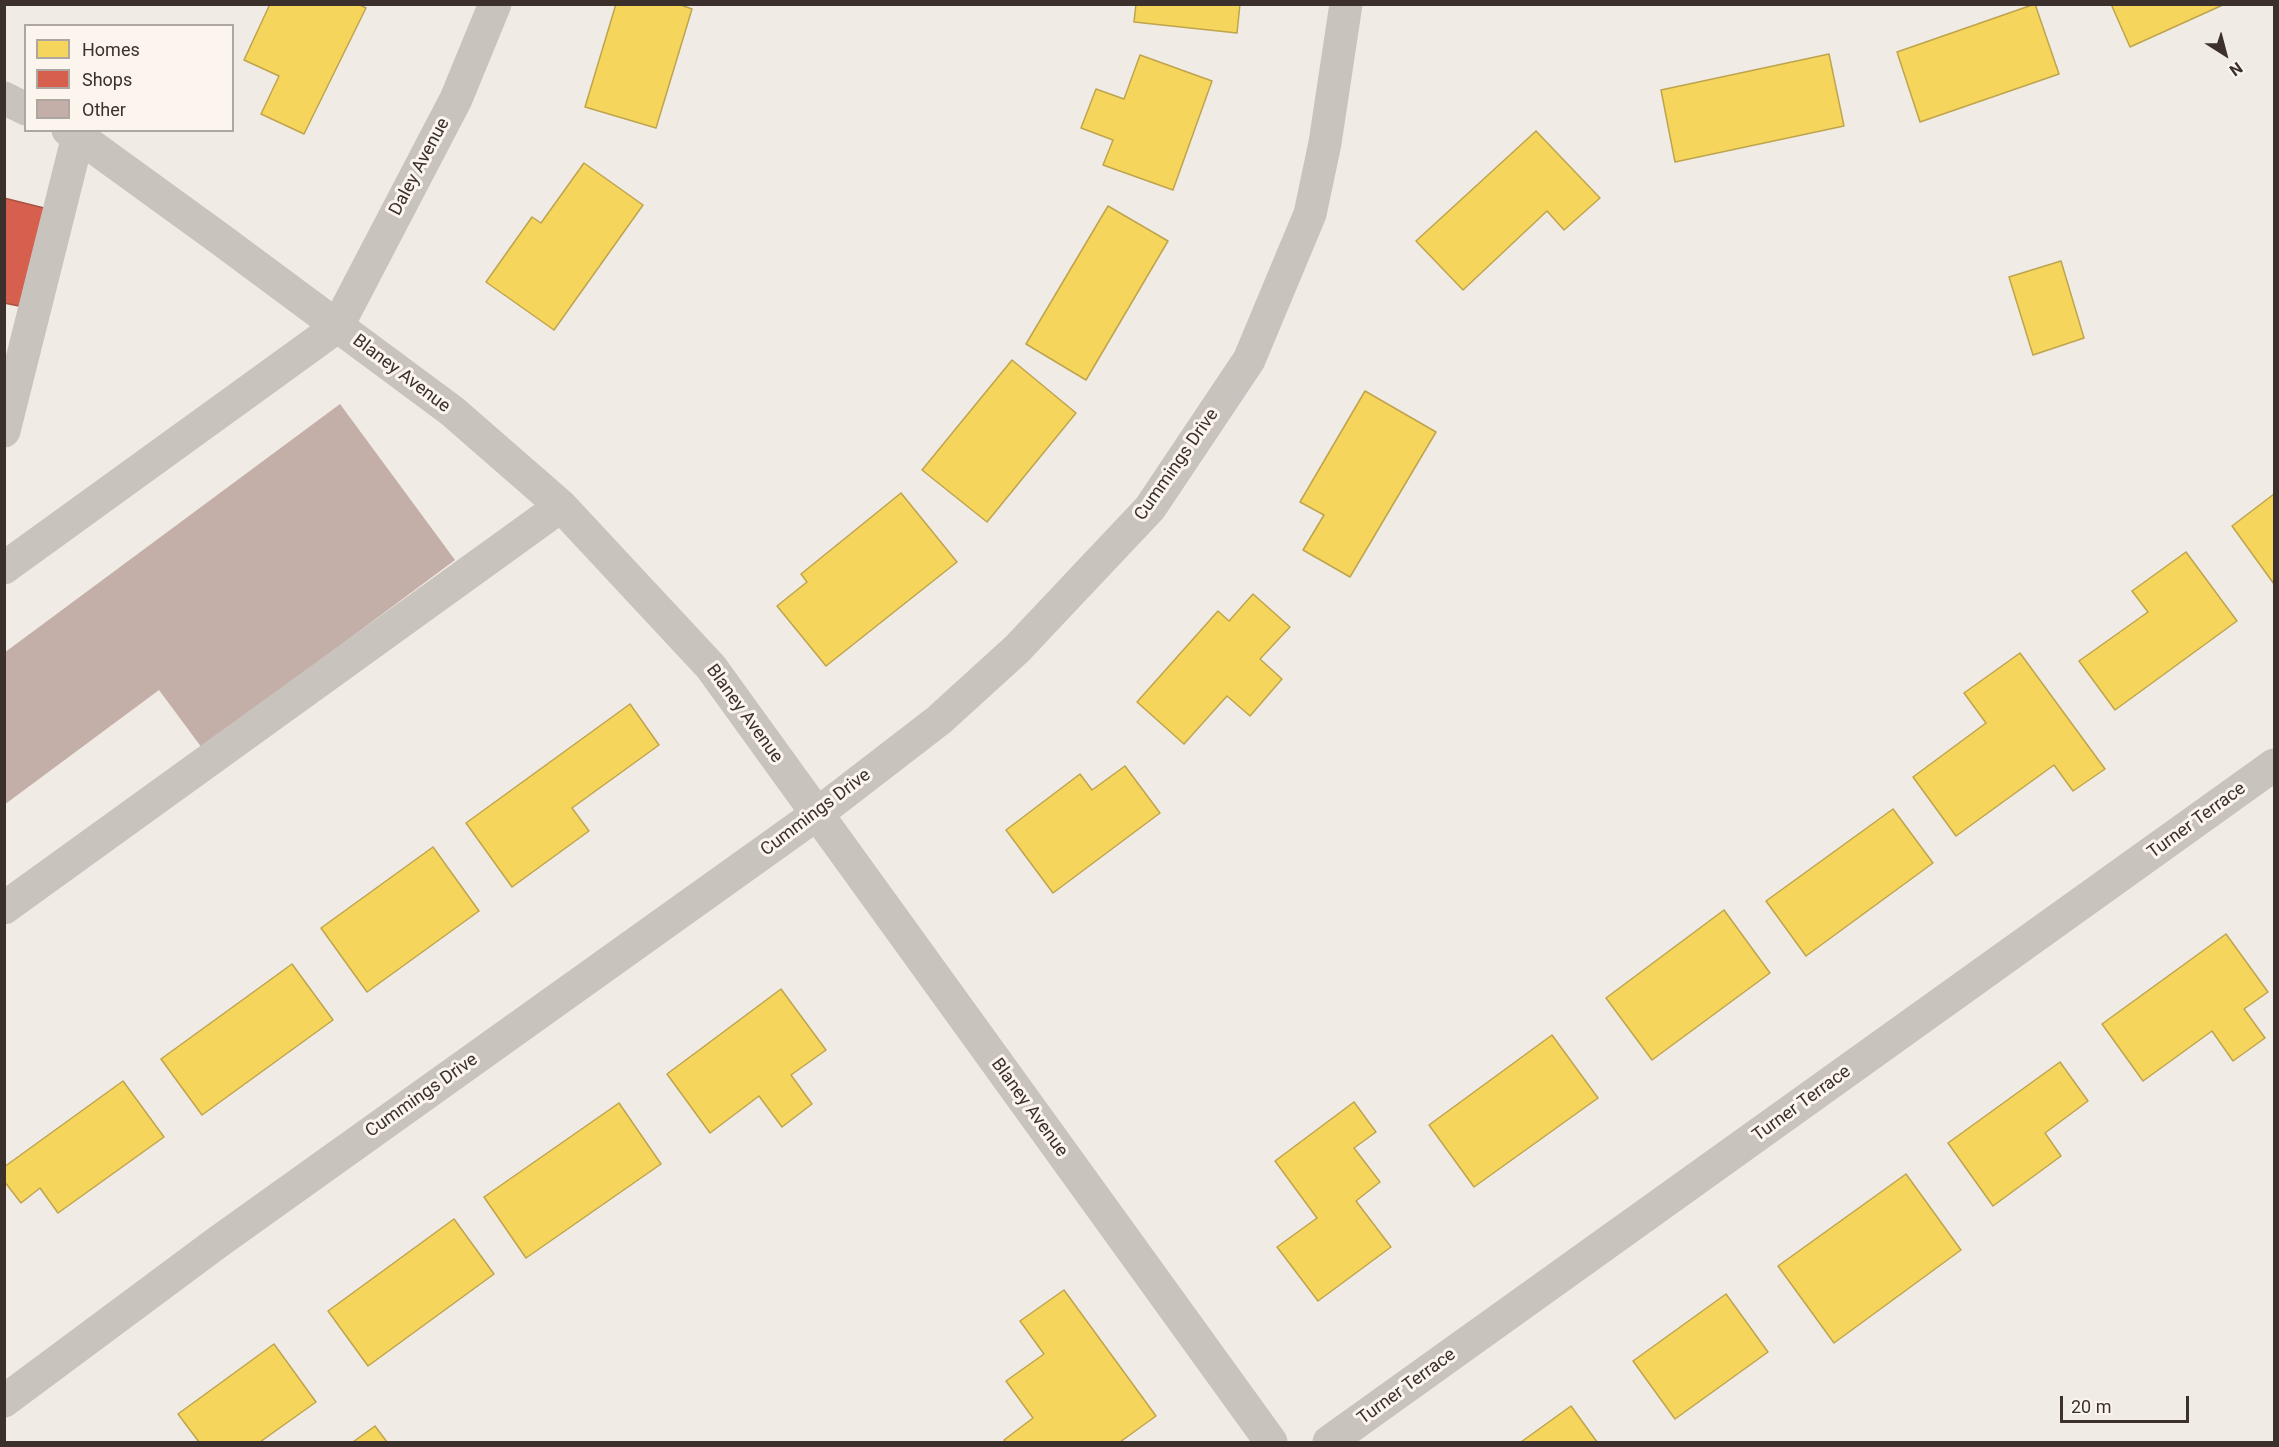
<!DOCTYPE html>
<html>
<head>
<meta charset="utf-8">
<style>
	body { margin:0 }
	#map { position:relative; width:2279px; height:1447px; overflow:hidden; background:#f0ebe5; font-family:Roboto,sans-serif }
	canvas { display:block }
	.frame { position:absolute; inset:0; border:6px solid #3b302b; pointer-events:none }
	.legend { position:absolute; left:24px; top:24px; width:210px; height:108px; box-sizing:border-box; background:#fbf5ee; border:2px solid #aea6a0; margin:0; padding:8px 10px; list-style:none; font-size:18px; color:#3b302b }
	.legend li { display:flex; align-items:center; gap:12px; height:30px }
	.legend b { width:30px; border:2px solid #aea6a0 }
	.north { position:absolute; left:2195px; top:24px; width:60px; height:60px; -webkit-text-stroke:4px #fbf5ee; paint-order:stroke; rotate:144deg; font-size:16px; font-weight:700; line-height:24px; text-align:center; color:#3b302b }
	.north::after { content:''; display:block; margin:auto; width:21px; height:27px; background:#3b302b; clip-path:polygon(50% 0,100% 100%,50% 72%,0 100%) }
	.scale { position:absolute; left:2060px; top:1396px; width:129px; height:27px; box-sizing:border-box; border:3px solid #3b302b; border-top:0; padding-left:8px; font-size:18px; line-height:21px; white-space:nowrap; color:#3b302b; -webkit-text-stroke:4px #fbf5ee; paint-order:stroke }
</style>
</head>
<body>
<div id="map">
<canvas width="2279" height="1447"></canvas>
<div class="frame"></div>
<ul class="legend">
<li><b style="height:16px;background:#f6d55c"></b>Homes</li>
<li><b style="height:16px;background:#d6604d"></b>Shops</li>
<li><b style="height:16px;background:#c3afa7"></b>Other</li>
</ul>
<div class="north">N</div>
<div class="scale">20 m</div>
</div>
<script>
const ctx = document.querySelector('canvas').getContext('2d');
ctx.lineJoin = 'round';
function paint(path, color) {
  ctx.fillStyle = color;
  ctx.fill(path, 'evenodd');
}
function shape(rows) {
  const path = new Path2D();
  for (const r of rows) {
    path.moveTo(r[0], r[1]);
    for (let i = 2; i < r.length; i += 2) path.lineTo(r[i], r[i + 1]);
  }
  return path;
}
function stroke(path, color, width, dash) {
  ctx.strokeStyle = color;
  ctx.lineWidth = width;
  ctx.lineCap = dash ? 'butt' : 'round';
  ctx.setLineDash(dash || []);
  ctx.stroke(path);
}
function write(font, color, halo, rows, align = 'center') {
  ctx.font = font + ' Roboto,sans-serif';
  ctx.lineWidth = 6;
  ctx.setLineDash([]);
  ctx.textBaseline = 'middle';
  ctx.strokeStyle = halo;
  ctx.fillStyle = color;
  for (const [text, x, y, turn = 0] of rows) {
    ctx.save();
    ctx.translate(x, y);
    ctx.rotate((+turn || 0) * Math.PI / 180);
    ctx.textAlign = isNaN(turn) ? turn : align;
    if (halo) ctx.strokeText(text, 0, 0);
    ctx.fillText(text, 0, 0);
    ctx.restore();
  }
}
const homes = shape([
	[270,4,358,4,366,8,304,134,261,114,279,76,244,60,270,4],
	[616,4,678,4,692,9,656,128,585,107,616,4],
	[1136,4,1240,4,1237,33,1134,22,1136,4],
	[2035,4,2059,74,1920,122,1897,52,2035,4],
	[2111,4,2225,4,2130,47,2111,4],
	[1829,54,1844,126,1675,162,1661,90,1829,54],
	[1140,55,1212,81,1173,190,1103,165,1113,140,1081,128,1096,89,1124,99,1140,55],
	[1536,131,1600,198,1564,230,1547,211,1463,290,1416,241,1536,131],
	[584,163,643,205,554,330,486,282,532,217,541,223,584,163],
	[1108,206,1168,241,1086,380,1026,344,1108,206],
	[2061,261,2084,338,2033,355,2009,277,2061,261],
	[1012,360,1076,413,987,522,922,470,1012,360],
	[1365,391,1436,432,1350,577,1303,550,1324,515,1300,502,1365,391],
	[901,493,957,562,826,666,777,606,807,582,801,574,901,493],
	[2274,494,2274,584,2232,526,2274,494],
	[2186,552,2237,621,2115,710,2079,661,2148,612,2132,591,2186,552],
	[1253,594,1290,627,1260,659,1282,679,1250,716,1227,696,1184,744,1137,702,1218,611,1229,621,1253,594],
	[2020,653,2105,769,2073,791,2054,765,1956,836,1913,777,1986,723,1964,693,2020,653],
	[630,704,659,745,572,808,589,831,512,887,466,823,630,704],
	[1125,766,1160,813,1053,893,1006,830,1080,774,1092,790,1125,766],
	[1893,809,1933,863,1806,956,1766,901,1893,809],
	[433,847,479,911,367,992,321,928,433,847],
	[1724,910,1770,973,1652,1060,1606,998,1724,910],
	[2226,934,2268,992,2244,1009,2265,1038,2233,1061,2212,1031,2143,1081,2102,1024,2226,934],
	[292,964,333,1020,202,1115,161,1059,292,964],
	[781,989,826,1050,791,1075,812,1104,782,1127,759,1096,710,1133,667,1074,781,989],
	[1552,1035,1598,1098,1474,1187,1429,1125,1552,1035],
	[2060,1062,2088,1101,2045,1133,2061,1156,1993,1206,1948,1143,2060,1062],
	[123,1081,164,1137,58,1213,40,1188,21,1203,4,1181,4,1167,123,1081],
	[1354,1102,1376,1132,1354,1148,1380,1182,1356,1201,1391,1247,1318,1301,1277,1247,1317,1218,1275,1161,1354,1102],
	[619,1103,661,1164,526,1258,484,1197,619,1103],
	[1906,1174,1961,1250,1834,1343,1778,1266,1906,1174],
	[454,1219,494,1274,368,1366,328,1311,454,1219],
	[1064,1290,1156,1416,1120,1442,1006,1442,1004,1440,1033,1418,1006,1381,1044,1354,1020,1321,1064,1290],
	[1726,1294,1768,1352,1675,1419,1633,1361,1726,1294],
	[274,1344,316,1402,260,1442,199,1442,178,1414,274,1344],
	[1571,1406,1597,1442,1521,1442,1571,1406],
	[375,1426,387,1442,353,1442,375,1426]
]);
const shops = shape([
	[4,198,44,208,19,306,4,303,4,198]
]);
const building = shape([
	[340,404,455,560,202,748,159,690,4,805,4,653]
]);
const minor = shape([
	[4,98,26,109],
	[68,130,78,136,216,236,452,411,561,506,711,667,1271,1442],
	[4,431,78,136],
	[4,568,337,327,456,99,495,4],
	[4,908,561,506],
	[4,1401,218,1242,817,814,939,720,1017,649,1150,508,1249,360,1310,214,1325,143,1346,4],
	[1329,1442,2274,765]
]);
const streetNames = [
	["Daley Avenue",420,167,-62],
	["Blaney Avenue",401,374,37],
	["Cummings Drive",1177,465,-55],
	["Blaney Avenue",744,714,54],
	["Cummings Drive",816,813,-37],
	["Turner Terrace",2197,821,-36],
	["Cummings Drive",422,1096,-35],
	["Turner Terrace",1802,1104,-36],
	["Blaney Avenue",1029,1108,54],
	["Turner Terrace",1407,1387,-36]
];
paint(homes, '#f6d55c');
stroke(homes, '#bea44d', 1.5);
paint(shops, '#d6604d');
stroke(shops, '#a85243', 1.5);
paint(building, '#c3afa7');
stroke(minor, '#c9c3be', 33);
write('18px', '#3b302b', '#fbf5ee', streetNames);
</script>
</body>
</html>
